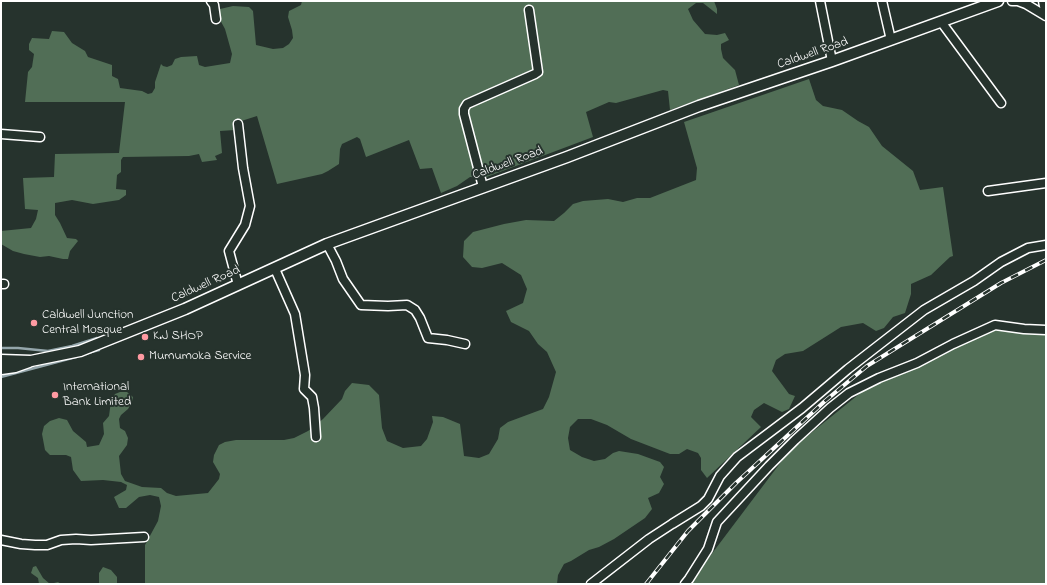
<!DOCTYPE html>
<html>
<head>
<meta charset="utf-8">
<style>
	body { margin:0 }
	#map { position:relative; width:1047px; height:585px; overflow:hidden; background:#26332d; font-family:"Indie Flower",sans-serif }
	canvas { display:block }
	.frame { position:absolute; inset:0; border:2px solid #fff; pointer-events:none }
</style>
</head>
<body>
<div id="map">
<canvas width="1047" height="585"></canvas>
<div class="frame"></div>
</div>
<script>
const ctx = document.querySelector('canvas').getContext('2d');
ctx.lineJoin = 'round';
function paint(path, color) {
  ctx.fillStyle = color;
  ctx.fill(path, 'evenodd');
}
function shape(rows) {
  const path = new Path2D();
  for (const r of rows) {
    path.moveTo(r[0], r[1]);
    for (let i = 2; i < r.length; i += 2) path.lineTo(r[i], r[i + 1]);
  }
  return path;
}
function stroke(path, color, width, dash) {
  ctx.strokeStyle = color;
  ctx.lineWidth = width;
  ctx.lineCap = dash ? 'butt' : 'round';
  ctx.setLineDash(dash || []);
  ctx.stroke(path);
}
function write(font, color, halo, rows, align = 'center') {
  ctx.font = font + ' "Indie Flower",sans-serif';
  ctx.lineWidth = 4;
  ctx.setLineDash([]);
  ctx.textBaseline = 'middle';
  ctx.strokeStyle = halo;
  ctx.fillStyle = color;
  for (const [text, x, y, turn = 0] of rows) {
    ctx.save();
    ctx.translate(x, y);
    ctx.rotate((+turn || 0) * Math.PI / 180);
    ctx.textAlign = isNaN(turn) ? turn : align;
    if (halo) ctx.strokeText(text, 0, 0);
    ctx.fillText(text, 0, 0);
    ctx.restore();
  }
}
const green = shape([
	[302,1,714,1,717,9,717,14,703,3,696,3,688,9,693,20,705,34,717,35,725,33,729,40,721,44,721,49,723,58,735,70,739,85,670,110,668,91,663,90,616,103,609,102,586,112,593,137,484,178,470,177,457,186,441,193,432,168,420,169,409,140,366,157,360,139,357,137,342,144,340,149,339,164,328,171,322,174,277,184,257,116,235,123,235,130,220,131,222,153,215,156,217,160,202,162,199,154,189,156,123,157,121,160,121,172,117,175,116,189,126,190,126,195,119,200,93,204,72,200,55,203,55,215,60,223,67,238,76,239,78,241,70,251,68,259,63,259,49,256,40,257,24,254,13,251,1,244,1,231,31,228,36,219,38,210,25,209,23,178,54,177,55,154,119,153,125,102,25,102,28,72,32,67,34,54,29,50,29,44,32,38,49,39,52,31,64,32,72,43,85,51,88,57,112,65,112,76,118,79,120,88,142,91,148,94,152,93,155,88,155,82,161,64,163,66,167,67,172,65,175,59,181,57,197,56,199,65,205,67,230,63,232,54,225,29,219,18,220,9,233,6,249,7,253,11,256,45,273,49,283,48,289,44,293,38,292,30,288,17,289,11,301,5],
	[809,79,816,100,823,106,842,110,858,121,869,127,882,146,913,171,920,190,943,187,953,256,950,257,931,275,911,284,911,294,905,313,893,317,884,328,876,331,863,323,841,327,803,351,785,354,776,360,772,371,789,394,795,396,789,409,782,412,764,403,754,410,751,417,761,427,707,478,701,470,701,458,698,453,687,449,679,454,670,454,631,439,607,425,591,419,578,419,570,427,568,438,570,450,582,457,594,461,605,459,613,453,619,451,638,454,660,462,664,467,660,477,664,484,659,493,648,498,652,509,645,518,614,539,599,547,589,550,571,561,564,564,558,575,557,584,145,584,145,545,158,521,161,506,159,497,150,495,139,497,126,508,119,508,114,497,126,490,127,485,121,482,103,480,81,481,73,470,71,457,66,455,50,455,45,450,42,434,44,426,50,421,59,418,67,420,73,431,86,442,87,447,99,445,104,434,103,423,109,416,111,401,115,394,120,392,127,392,133,397,132,402,128,409,121,415,119,419,120,428,125,431,128,438,127,445,119,456,121,474,125,481,142,487,161,488,167,493,176,496,208,493,219,479,220,474,213,462,214,455,219,445,225,442,236,440,284,440,294,438,308,431,323,419,342,399,345,391,352,383,369,385,379,395,382,428,387,441,403,448,421,446,427,439,433,422,432,416,443,417,460,424,464,456,479,458,489,454,498,439,500,428,508,422,543,409,549,397,556,372,547,352,538,344,529,331,511,322,506,311,523,303,527,289,521,275,502,263,482,268,472,267,463,257,464,241,473,232,504,224,526,220,554,221,564,213,573,204,583,201,608,199,623,202,637,198,650,198,696,180,697,168,684,122],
	[1003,327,1046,332,1046,584,689,584,790,450,879,378],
	[36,566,43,578,50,584,58,582,61,584,39,584,38,578,31,573,33,567],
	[103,567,111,570,117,577,117,584,99,584,99,573]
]);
const stream = shape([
	[1,348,18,348,48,351,72,346,97,338],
	[84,354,99,350],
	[1,377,76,357]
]);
const minor = shape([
	[211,1,214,5,216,19],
	[820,1,832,61],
	[882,1,891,40],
	[1012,1,1018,1,1026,4,1046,16],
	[1043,1,1046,16],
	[942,23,1001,103],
	[238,124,243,168,250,206,245,225,229,251,238,285],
	[1,134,40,137],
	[483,187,464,114,464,109,467,104,535,74,538,72,529,10],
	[988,191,1046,183],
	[327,244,336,261,343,279,361,305,388,306,407,305,415,310,420,318,428,338,447,340,465,344],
	[275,269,295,314,305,375,304,389,312,397,314,408,316,437],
	[1,284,4,284],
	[1,540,21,544,35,545,47,545,61,540,76,539,91,540,144,537],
	[591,584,649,539,672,524,701,506,708,499,720,476,737,457,802,408,848,369,924,310,974,281,1001,262,1028,248,1046,245],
	[685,584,689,579,708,549,717,522,769,466,795,440,830,408,849,393,879,378,917,363,953,344,995,325,1024,329,1046,330]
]);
const major = shape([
	[1,360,31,361,80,351,185,309,327,244,567,157,699,106,832,61,998,1],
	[1,369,15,367,29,362]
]);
const rail = shape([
	[646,584,688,531,736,483,825,401,867,366,1001,283,1046,260]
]);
const markers = [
	[34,323,4,"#ff9aa2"],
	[145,337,4,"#ff9aa2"],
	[141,357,4,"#ff9aa2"],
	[55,395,4,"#ff9aa2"]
];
const streetNames = [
	["Caldwell Road",813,54,-19],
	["Caldwell Road",508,164,-20],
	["Caldwell Road",206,285,-24]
];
const poiNames = [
	["Caldwell Junction",42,316],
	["Central Mosque",42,331],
	["K.J SHOP",153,337],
	["Mumumoka Service",149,357],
	["International",63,388],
	["Bank Limited",63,403]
];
paint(green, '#516e56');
stroke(stream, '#94a6ab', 2.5);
stroke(minor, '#fff', 11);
stroke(major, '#fff', 13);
stroke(minor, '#26332d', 8);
stroke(major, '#26332d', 10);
stroke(rail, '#fff', 4);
stroke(rail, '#26332d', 2.5, [8]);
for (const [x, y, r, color] of markers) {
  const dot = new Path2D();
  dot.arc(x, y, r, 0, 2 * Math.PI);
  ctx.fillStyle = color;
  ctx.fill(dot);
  stroke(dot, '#26332d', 1.5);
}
write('13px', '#fff', '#26332d', streetNames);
write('13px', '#fff', '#26332d', poiNames, 'left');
</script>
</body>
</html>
